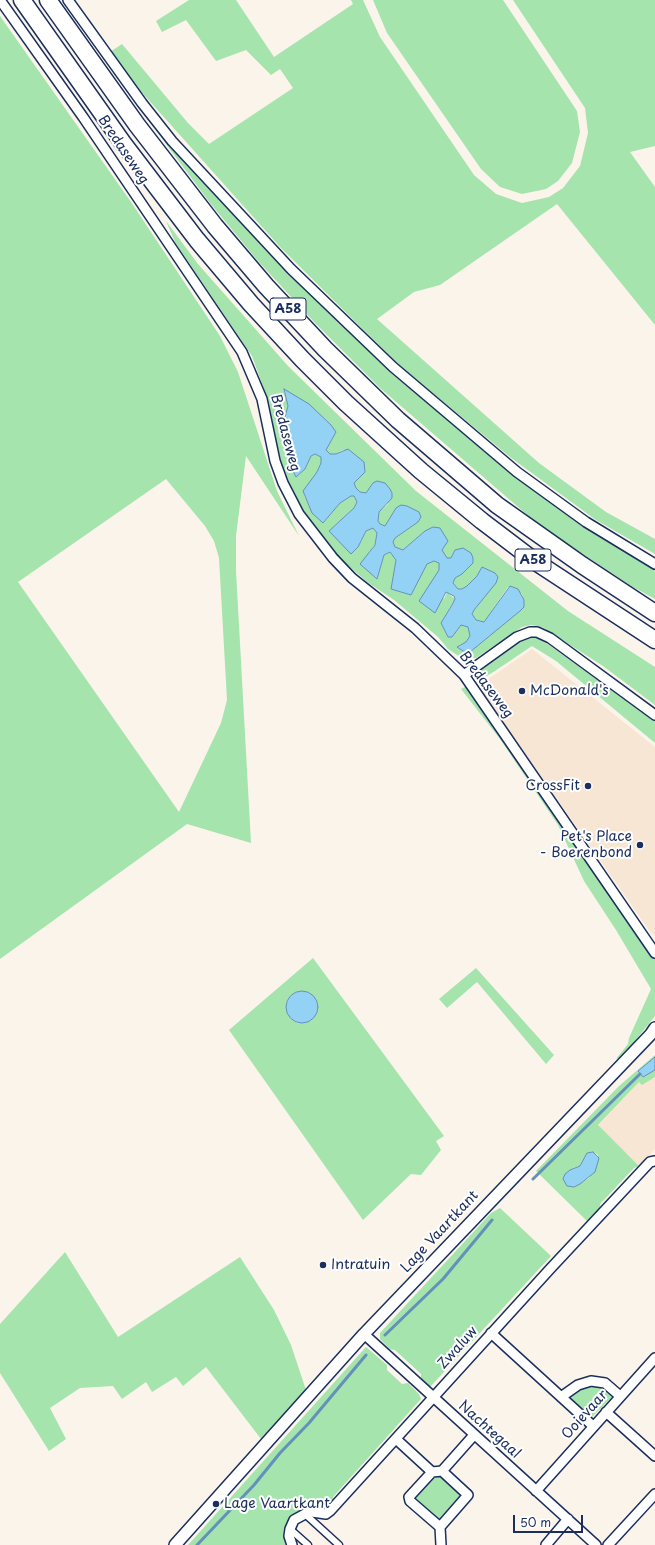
<!DOCTYPE html>
<html>
<head>
<meta charset="utf-8">
<style>
	body { margin:0 }
	#map { position:relative; width:655px; height:1545px; overflow:hidden; background:#fbf4eb; font-family:"Playpen Sans",sans-serif }
	canvas { display:block }
	.scale { position:absolute; left:513px; top:1515px; width:70px; height:18px; box-sizing:border-box; border:2px solid #1b2f5e; border-top:0; padding-left:5px; font-size:12px; line-height:14px; white-space:nowrap; color:#1b2f5e; -webkit-text-stroke:3px #fff; paint-order:stroke }
</style>
</head>
<body>
<div id="map">
<canvas width="655" height="1545"></canvas>
<div class="scale">50 m</div>
</div>
<script>
const ctx = document.querySelector('canvas').getContext('2d');
ctx.lineJoin = 'round';
function paint(path, color) {
  ctx.fillStyle = color;
  ctx.fill(path, 'evenodd');
}
function shape(rows) {
  const path = new Path2D();
  for (const r of rows) {
    if (r.length === 3) {
      path.moveTo(r[0] + r[2], r[1]);
      path.arc(r[0], r[1], r[2], 0, 2 * Math.PI);
      continue;
    }
    path.moveTo(r[0], r[1]);
    for (let i = 2; i < r.length; i += 2) path.lineTo(r[i], r[i + 1]);
  }
  return path;
}
function stroke(path, color, width, dash) {
  ctx.strokeStyle = color;
  ctx.lineWidth = width;
  ctx.lineCap = dash ? 'butt' : 'round';
  ctx.setLineDash(dash || []);
  ctx.stroke(path);
}
function write(font, color, halo, rows, align = 'center') {
  ctx.font = font + ' "Playpen Sans",sans-serif';
  ctx.lineWidth = 4;
  ctx.setLineDash([]);
  ctx.textBaseline = 'middle';
  ctx.strokeStyle = halo;
  ctx.fillStyle = color;
  for (const [text, x, y, turn = 0] of rows) {
    ctx.save();
    ctx.translate(x, y);
    ctx.rotate((+turn || 0) * Math.PI / 180);
    ctx.textAlign = isNaN(turn) ? turn : align;
    if (halo) ctx.strokeText(text, 0, 0);
    ctx.fillText(text, 0, 0);
    ctx.restore();
  }
}
const built = shape([
	[532,649,655,747,655,936,651,933,478,686],
	[655,1065,655,1149,639,1166,598,1126]
]);
const green = shape([
	[189,0,236,0,274,57,353,4,351,0,363,0,380,37,474,175,496,194,522,203,549,197,563,188,580,166,588,133,585,108,513,0,655,0,655,146,630,152,655,187,655,325,557,204,440,285,414,292,377,319,539,463,606,512,655,539,655,554,596,520,510,457,399,365,281,248,128,77,110,52,122,44,188,123,209,144,293,88,280,69,271,75,246,50,216,61,186,20,162,32,156,21],
	[373,0,503,0,577,111,580,132,572,163,558,181,546,189,522,194,500,187,481,169,387,33],
	[0,16,131,202,220,336,238,372,277,491,299,536,246,456,236,536,236,571,251,843,187,824,0,959],
	[166,479,205,526,214,541,219,558,227,700,221,723,179,812,18,582],
	[131,97,272,256,392,374,503,466,655,567,655,599,633,587,539,525,380,388,316,324,258,261,210,203],
	[166,221,198,264,288,366,416,491,568,611,655,667,655,705,603,666,542,627,531,625,522,627,476,658,463,659,448,649,438,637,394,600,367,582,332,551,303,514,280,468,264,389,252,356,175,242],
	[284,390,336,432,326,450,330,454,336,454,343,450,365,472,354,483,356,488,360,492,366,493,373,483,388,504,379,512,378,521,380,524,385,526,396,508,418,522,395,538,393,542,395,547,403,550,425,531,447,558,451,558,455,550,473,563,462,574,455,578,453,583,458,589,462,589,467,586,477,576,482,567,492,587,474,610,472,614,476,620,484,622,508,587,522,594,524,607,470,652,459,645,466,642,470,636,468,626,461,625,452,637,448,637,441,623,455,599,447,592,444,599,432,583,439,570,439,563,434,561,426,564,411,595,391,589,396,560,390,552,384,555,377,579,361,564,375,544,377,533,373,528,366,531,361,542,329,531,354,508,357,502,354,496,351,496,340,503,323,523,308,503,304,495,317,472,321,463,321,457,315,454,311,456,305,469,296,477,284,420,288,406],
	[531,636,539,638,655,721,655,743,556,661,532,646,495,671,478,681,481,668,516,641],
	[467,686,655,957,655,1016,623,1056,616,1059,628,1044,629,1038,651,989,616,930,584,881,558,825,500,739,461,689],
	[313,958,444,1136,436,1141,441,1150,421,1175,411,1174,363,1220,229,1030],
	[299,991,316,1000,318,1004,318,1008,305,1023,297,1023,290,1018,286,1002,291,995],
	[476,968,554,1055,546,1064,477,982,447,1008,439,999],
	[655,1055,655,1057,638,1071,643,1077,655,1070,655,1077,642,1085,639,1082,598,1125,639,1166,634,1168,600,1204,601,1209,588,1222,536,1171,619,1086],
	[593,1152,598,1155,597,1162,589,1178,574,1187,567,1186,573,1168,580,1166,587,1153],
	[500,1208,551,1256,430,1387,421,1379,421,1374,395,1350,390,1349,380,1339,380,1333,491,1213],
	[65,1252,118,1337,240,1257,274,1310,291,1345,306,1390,261,1439,206,1367,183,1386,176,1377,152,1392,146,1382,122,1399,113,1386,80,1388,50,1408,66,1439,49,1451,0,1373,0,1324],
	[366,1347,387,1365,387,1370,402,1384,408,1383,419,1394,421,1399,333,1497,334,1501,326,1510,299,1513,290,1545,188,1545],
	[591,1385,605,1389,613,1396,589,1420,566,1398,574,1391],
	[432,1476,443,1477,461,1494,438,1520,412,1498]
]);
const water = shape([
	[284,389,309,404,331,425,336,432,326,450,330,454,336,454,348,449,364,462,365,472,354,483,356,488,360,492,366,493,373,483,377,481,385,483,390,489,392,493,392,498,379,512,378,521,380,524,385,526,396,508,401,505,407,506,419,512,421,517,418,522,395,538,393,542,395,547,403,550,425,531,433,527,440,528,448,541,442,550,447,558,451,558,455,550,463,548,471,553,473,558,473,563,462,574,455,578,453,583,458,589,462,589,467,586,477,576,482,567,495,573,498,577,496,583,474,610,472,614,476,620,484,622,510,586,518,589,524,600,524,607,520,611,470,652,463,651,457,647,466,642,470,636,468,627,461,625,452,637,448,637,441,623,452,605,455,599,454,596,446,592,435,613,419,601,439,570,439,563,434,561,427,564,411,595,391,589,396,560,390,552,384,555,377,579,360,564,375,545,377,533,373,528,366,531,358,547,351,554,329,531,354,508,357,502,354,496,351,496,340,503,323,523,312,513,303,491,317,472,321,463,321,457,315,454,311,456,305,469,296,477,291,467,281,432,288,406,284,389],
	[302,1007,16],
	[655,1057,655,1070,643,1077,638,1071,655,1057],
	[593,1152,599,1158,595,1172,580,1184,574,1187,567,1186,563,1179,565,1174,570,1170,580,1166,587,1153,593,1152]
]);
const stream = shape([
	[533,1179,640,1074],
	[385,1335,443,1279,492,1220],
	[197,1545,254,1485,280,1453,309,1423,366,1355]
]);
const pedestrian = shape([
	[305,1514,339,1545],
	[290,1529,308,1545]
]);
const minor = shape([
	[0,0,83,117,242,352,262,399,275,461,283,483,299,514,333,558,352,578,415,628,464,675,655,953],
	[68,0,142,103,172,141,291,269,393,367,517,472,586,522,655,564],
	[464,675,517,637,530,632,537,632,550,638,655,715],
	[491,1333,593,1426],
	[364,1334,596,1545],
	[561,1397,578,1385,591,1381,605,1383,620,1396],
	[606,1412,655,1456],
	[396,1439,432,1472,442,1471,474,1435],
	[432,1472,409,1497,410,1501,440,1527,468,1495,442,1471],
	[536,1491,655,1358],
	[440,1527,441,1545],
	[292,1545,289,1536,290,1529,294,1520,305,1514,312,1512,326,1514,330,1511,550,1269,650,1162,655,1161],
	[546,1545,568,1519],
	[608,1545,655,1494]
]);
const tertiary = shape([
	[175,1545,364,1334,651,1034,655,1028]
]);
const motorway = shape([
	[22,0,123,143,197,240,251,304,302,359,346,403,421,471,482,521,536,562,655,640],
	[48,0,137,125,215,226,266,286,325,349,398,420,497,505,582,565,655,613]
]);
const markers = [
	[522,691,4,"#1b2f5e"],
	[588,786,4,"#1b2f5e"],
	[640,845,4,"#1b2f5e"],
	[323,1265,4,"#1b2f5e"],
	[216,1504,4,"#1b2f5e"]
];
const shields = [
	[288,309,36],
	[533,560,36]
];
const shieldNames = [
	["A58",288,309],
	["A58",533,560]
];
const streetNames = [
	["Bredaseweg",123,150,56],
	["Bredaseweg",285,433,75],
	["Bredaseweg",486,685,53],
	["Lage Vaartkant",440,1232,-47],
	["Zwaluw",458,1348,-48],
	["Ooievaar",585,1415,-48],
	["Nachtegaal",489,1430,42]
];
const poiNames = [
	["McDonald's",530,691],
	["CrossFit",580,786,"right"],
	["Pet's Place",632,837,"right"],
	["- Boerenbond",632,853,"right"],
	["Intratuin",331,1265],
	["Lage Vaartkant",224,1504]
];
paint(built, '#f7e6d4');
paint(green, '#a5e4ac');
paint(water, '#94d2f5');
stroke(water, '#6491b9', 1);
stroke(stream, '#6491b9', 3);
stroke(pedestrian, '#1b2f5e', 9);
stroke(minor, '#1b2f5e', 12);
stroke(tertiary, '#1b2f5e', 14);
stroke(motorway, '#1b2f5e', 19);
stroke(pedestrian, '#fff', 6);
stroke(minor, '#fff', 9);
stroke(tertiary, '#fff', 11);
stroke(motorway, '#fff', 16);
for (const [x, y, r, color] of markers) {
  const dot = new Path2D();
  dot.arc(x, y, r, 0, 2 * Math.PI);
  ctx.fillStyle = color;
  ctx.fill(dot);
  stroke(dot, '#fff', 1.5);
}
for (const [x, y, w] of shields) {
  const box = new Path2D();
  box.roundRect(x - w / 2, y - 11, w, 22, 3);
  ctx.fillStyle = '#fff';
  ctx.fill(box);
  stroke(box, '#1b2f5e', 1);
}
write('bold 13px', '#1b2f5e', null, shieldNames);
write('14px', '#1b2f5e', '#fff', streetNames);
write('14px', '#1b2f5e', '#fff', poiNames, 'left');
</script>
</body>
</html>
